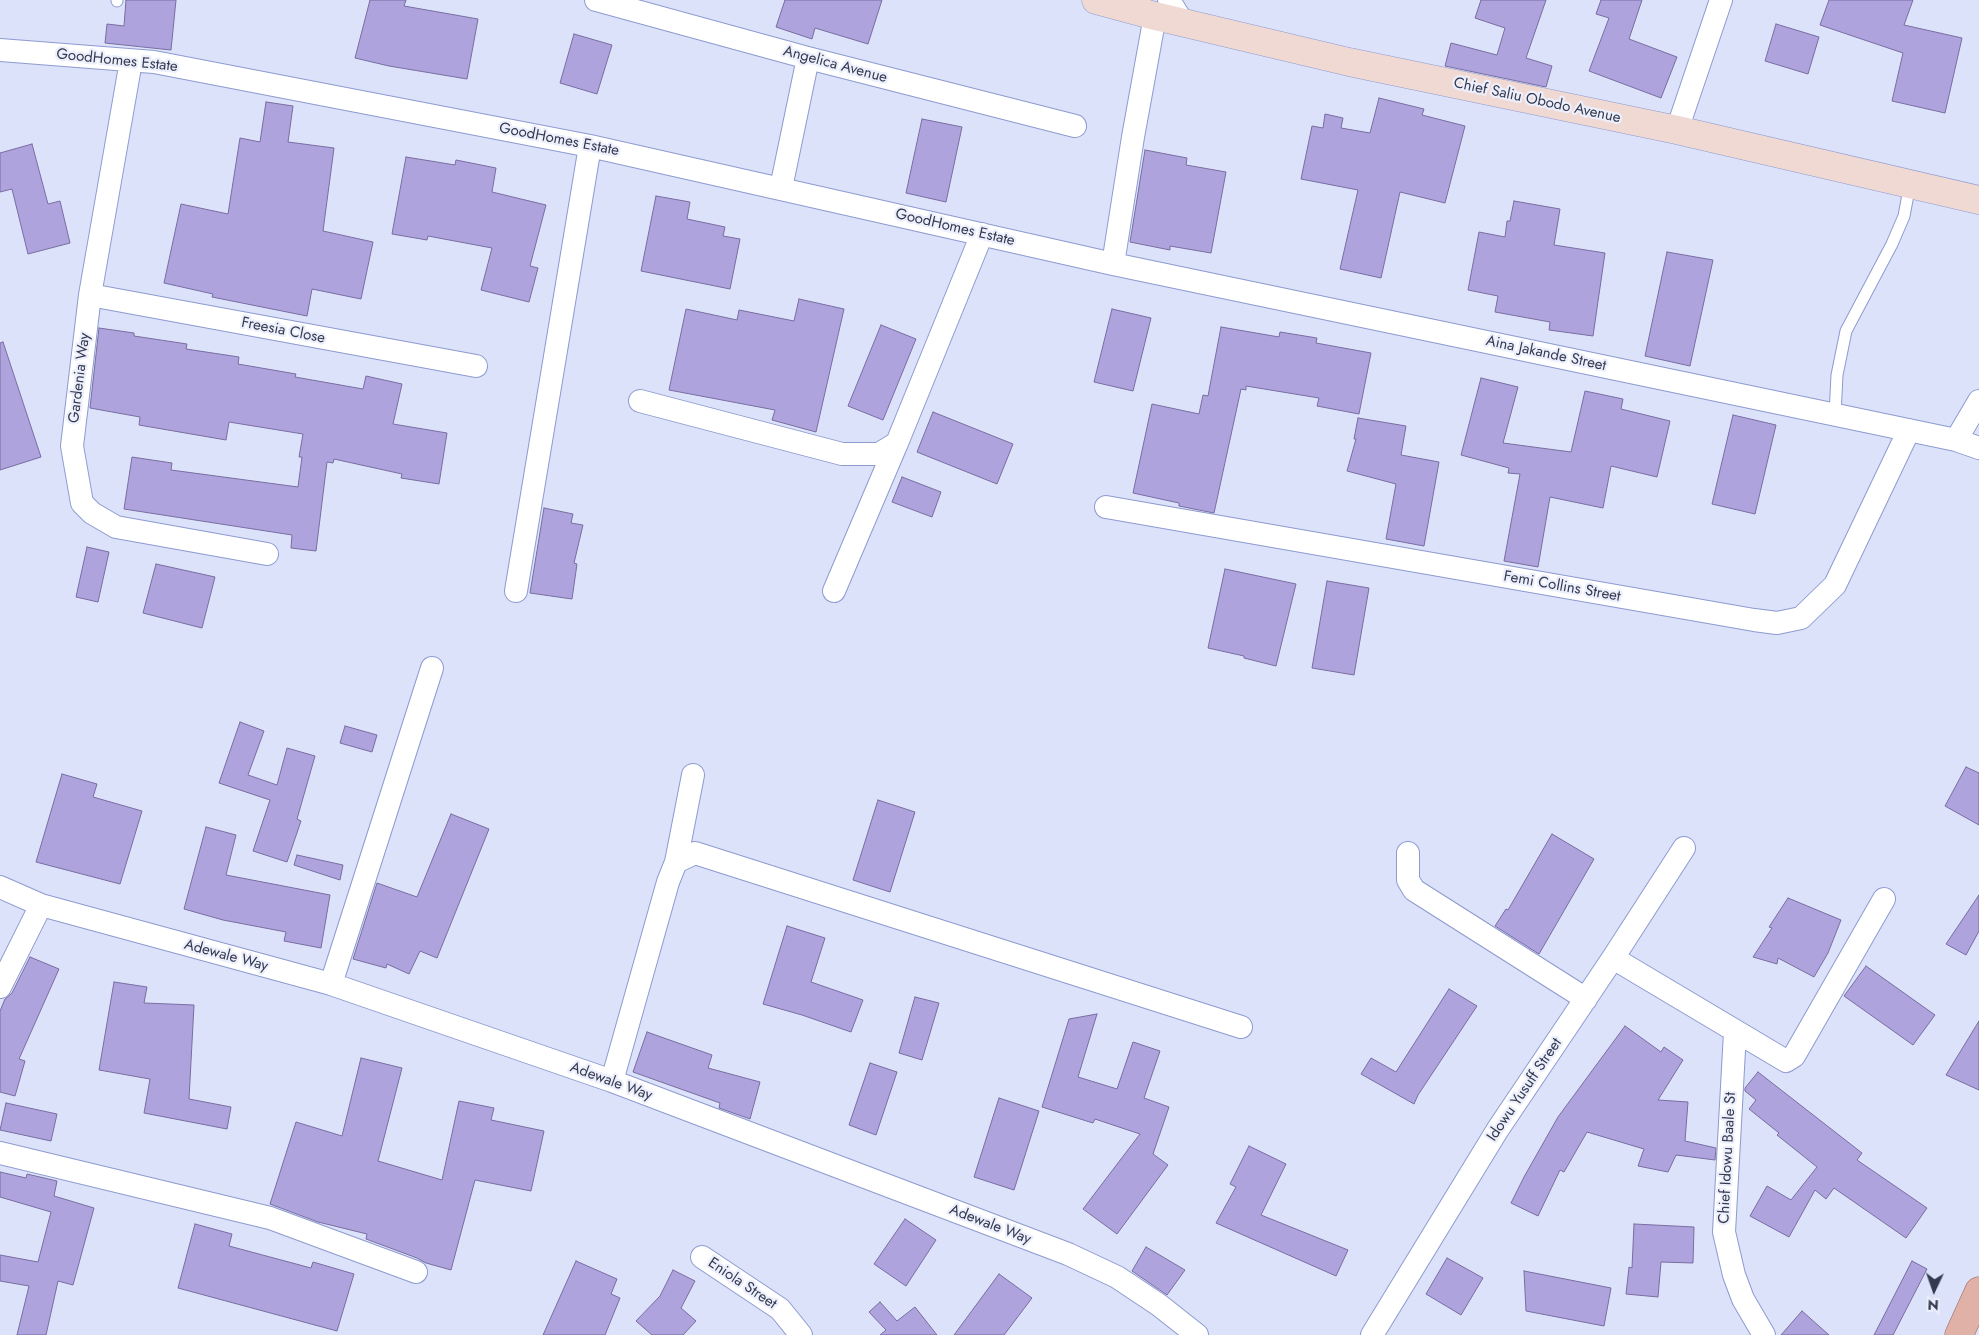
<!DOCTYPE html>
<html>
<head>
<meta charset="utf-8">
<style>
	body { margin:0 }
	#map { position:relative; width:1979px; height:1335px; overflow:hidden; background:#dce2f9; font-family:Jost,sans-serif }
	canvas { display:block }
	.north { position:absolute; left:1909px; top:1265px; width:50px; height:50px; -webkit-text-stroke:4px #edf0fc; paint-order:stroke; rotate:183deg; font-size:14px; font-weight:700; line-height:20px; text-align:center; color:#33394f }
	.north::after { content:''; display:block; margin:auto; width:18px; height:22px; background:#33394f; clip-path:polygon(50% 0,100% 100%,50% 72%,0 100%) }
</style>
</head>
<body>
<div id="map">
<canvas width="1979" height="1335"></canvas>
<div class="north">N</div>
</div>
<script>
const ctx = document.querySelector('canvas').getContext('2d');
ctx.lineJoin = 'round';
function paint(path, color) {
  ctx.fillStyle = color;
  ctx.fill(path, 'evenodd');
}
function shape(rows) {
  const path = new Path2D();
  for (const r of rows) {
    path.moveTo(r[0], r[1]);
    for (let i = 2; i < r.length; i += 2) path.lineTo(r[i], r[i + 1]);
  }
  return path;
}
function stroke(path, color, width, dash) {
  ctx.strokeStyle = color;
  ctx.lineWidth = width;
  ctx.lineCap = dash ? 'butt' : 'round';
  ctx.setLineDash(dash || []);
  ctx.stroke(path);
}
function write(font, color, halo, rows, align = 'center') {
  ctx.font = font + ' Jost,sans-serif';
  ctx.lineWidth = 4.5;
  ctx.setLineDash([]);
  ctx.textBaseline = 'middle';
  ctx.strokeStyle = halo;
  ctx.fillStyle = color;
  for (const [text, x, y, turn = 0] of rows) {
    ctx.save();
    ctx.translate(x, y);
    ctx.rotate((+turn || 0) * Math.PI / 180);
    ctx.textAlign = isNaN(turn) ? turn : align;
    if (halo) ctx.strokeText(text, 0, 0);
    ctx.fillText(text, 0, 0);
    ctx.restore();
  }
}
const building = shape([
	[126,0,176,0,171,50,105,43,107,24,124,26,126,0],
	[370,0,406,0,404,6,478,19,467,79,389,66,355,58,370,0],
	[785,0,882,0,868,44,815,28,812,39,776,27,785,0],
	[1481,0,1546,0,1526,58,1552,66,1546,87,1445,66,1451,43,1497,55,1505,28,1475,18,1481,0],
	[1601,0,1642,0,1629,39,1677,57,1661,98,1589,71,1609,18,1596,14,1601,0],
	[1829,0,1913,0,1904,25,1962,38,1945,113,1892,101,1903,53,1820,25,1829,0],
	[1776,24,1819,37,1808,74,1765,61,1776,24],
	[574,34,612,45,597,94,560,83,574,34],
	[1379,98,1424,109,1422,115,1465,126,1445,203,1400,192,1381,278,1340,269,1358,190,1301,179,1312,126,1323,128,1325,114,1343,118,1341,128,1370,133,1379,98],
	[266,102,293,106,288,142,334,148,323,231,373,242,361,299,312,289,307,316,212,297,213,294,164,283,181,204,228,214,240,138,260,142,266,102],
	[922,119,962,127,946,202,906,193,922,119],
	[32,144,48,204,60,201,70,243,28,254,12,189,0,192,0,153,32,144],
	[1145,150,1187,158,1186,165,1226,172,1211,253,1170,246,1170,250,1130,242,1145,150],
	[406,157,455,165,456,160,496,168,492,192,546,205,530,266,538,268,529,302,481,290,492,248,428,236,427,240,392,234,406,157],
	[656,196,690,202,687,219,725,227,723,236,740,239,730,289,641,271,656,196],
	[1514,201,1560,209,1554,245,1605,253,1593,336,1549,330,1550,322,1495,312,1498,296,1468,290,1479,232,1505,237,1507,221,1510,221,1514,201],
	[1667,252,1713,260,1690,366,1645,356,1667,252],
	[799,299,844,309,816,432,772,420,775,410,669,390,686,309,737,320,739,310,794,321,799,299],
	[1112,309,1151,318,1133,391,1094,382,1112,309],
	[881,325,916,339,883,420,848,406,881,325],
	[1221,327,1279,337,1280,332,1317,338,1316,343,1371,353,1359,414,1317,406,1319,398,1246,386,1246,390,1241,389,1214,513,1179,506,1179,503,1133,493,1152,404,1199,414,1203,395,1208,396,1221,327],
	[99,328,134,333,134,336,187,344,186,349,239,357,238,364,296,374,295,377,363,389,366,376,402,384,393,424,447,433,439,484,401,478,402,474,334,459,333,463,327,462,316,551,291,548,292,535,124,509,132,457,172,463,171,470,298,487,302,457,299,457,303,434,229,422,226,440,139,425,140,417,90,408,99,328],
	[3,342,41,457,0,470,0,343,3,342],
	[1481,378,1518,387,1503,443,1571,452,1585,391,1623,399,1621,409,1670,421,1657,477,1611,466,1603,508,1550,497,1538,567,1504,561,1520,474,1508,473,1509,468,1461,455,1481,378],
	[933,412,1013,444,997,484,917,452,933,412],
	[1733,415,1776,425,1755,514,1712,504,1733,415],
	[1358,418,1406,426,1401,455,1439,462,1424,546,1386,539,1396,484,1347,471,1356,439,1354,439,1358,418],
	[902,477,941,492,932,517,892,502,902,477],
	[544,508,573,514,571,523,583,525,574,563,577,564,572,599,530,593,544,508],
	[87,547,109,552,98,602,76,597,87,547],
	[156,564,215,577,202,628,143,613,156,564],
	[1225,569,1296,584,1276,666,1244,658,1244,656,1208,648,1225,569],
	[1327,581,1369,588,1354,675,1312,668,1327,581],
	[240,722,264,731,248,775,277,785,287,748,315,756,297,819,301,821,287,862,253,851,270,800,219,783,240,722],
	[345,726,377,735,372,752,340,743,345,726],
	[1966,767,1979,773,1979,825,1945,806,1966,767],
	[62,774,97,784,93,797,142,811,120,884,36,862,62,774],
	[878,800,915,812,890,892,853,880,878,800],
	[451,814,489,829,437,958,420,951,409,974,387,964,386,968,353,959,377,883,417,897,451,814],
	[206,827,236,835,226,875,330,895,321,948,284,941,286,932,223,920,184,909,206,827],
	[1552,834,1594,859,1539,954,1495,926,1506,909,1508,910,1552,834],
	[297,855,343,865,340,880,294,865,297,855],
	[1979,895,1979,931,1966,955,1946,944,1979,895],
	[1788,898,1841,920,1828,953,1814,977,1778,958,1777,964,1753,957,1772,928,1769,927,1788,898],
	[787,926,825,938,811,982,863,1000,851,1032,802,1015,763,1004,787,926],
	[30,957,59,969,19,1059,25,1061,15,1096,0,1092,0,1011,5,999,12,993,30,957],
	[1866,966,1935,1015,1913,1045,1844,996,1866,966],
	[114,982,147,987,144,1003,194,1005,189,1099,231,1107,227,1129,144,1113,150,1079,99,1070,114,982],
	[1449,989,1477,1006,1418,1095,1414,1104,1361,1074,1371,1058,1396,1072,1449,989],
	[915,997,939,1003,922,1060,899,1053,915,997],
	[1097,1014,1078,1077,1117,1089,1133,1042,1160,1051,1144,1098,1169,1107,1153,1154,1168,1165,1117,1234,1083,1209,1140,1134,1095,1119,1093,1123,1042,1107,1069,1019,1097,1014],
	[1979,1021,1979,1090,1946,1075,1979,1021],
	[1625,1026,1661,1052,1664,1047,1683,1060,1658,1100,1688,1102,1685,1141,1716,1148,1715,1160,1676,1155,1668,1172,1638,1166,1644,1149,1587,1132,1564,1172,1560,1170,1538,1216,1511,1203,1524,1177,1558,1117,1625,1026],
	[647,1032,712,1055,708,1068,760,1082,750,1119,719,1108,720,1103,633,1072,647,1032],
	[361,1058,402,1068,378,1161,442,1180,459,1101,494,1108,491,1120,544,1131,531,1191,475,1180,451,1270,426,1263,417,1258,366,1239,367,1234,318,1222,270,1204,296,1122,342,1136,361,1058],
	[870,1063,897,1072,876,1135,849,1125,870,1063],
	[1758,1072,1862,1153,1857,1160,1927,1208,1906,1238,1834,1188,1826,1199,1815,1190,1789,1237,1750,1216,1767,1186,1791,1200,1817,1167,1777,1135,1779,1133,1749,1109,1756,1100,1745,1091,1745,1088,1758,1072],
	[999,1098,1039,1111,1014,1190,974,1177,999,1098],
	[6,1103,57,1114,51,1141,0,1130,6,1103],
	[1249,1146,1286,1164,1261,1215,1348,1250,1336,1276,1216,1223,1236,1187,1230,1184,1249,1146],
	[0,1172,26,1178,27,1174,57,1181,54,1196,94,1208,73,1285,58,1281,46,1335,17,1335,29,1286,0,1281,0,1255,38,1262,51,1212,0,1197,0,1172],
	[905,1219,936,1240,906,1286,874,1264,905,1219],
	[195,1224,232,1234,229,1246,311,1268,313,1262,354,1274,337,1331,178,1288,195,1224],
	[1634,1224,1694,1227,1693,1263,1661,1262,1658,1297,1626,1294,1629,1267,1632,1268,1634,1224],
	[1146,1247,1185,1270,1167,1295,1132,1271,1146,1247],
	[1447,1258,1483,1278,1461,1315,1426,1294,1447,1258],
	[576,1261,617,1279,611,1294,620,1298,605,1335,543,1335,576,1261],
	[1912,1261,1927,1269,1893,1335,1874,1335,1912,1261],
	[673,1270,695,1281,681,1308,696,1321,683,1335,652,1335,636,1321,660,1296,673,1270],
	[1524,1271,1611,1288,1604,1326,1526,1311,1524,1271],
	[999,1274,1032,1298,1004,1335,954,1335,999,1274],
	[880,1302,897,1321,915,1307,937,1335,880,1335,886,1330,869,1312,880,1302],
	[1802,1311,1829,1335,1781,1335,1802,1311]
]);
const lane = shape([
	[117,0,117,1],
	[1835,415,1837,375,1846,331,1892,244,1904,216,1910,184]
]);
const street = shape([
	[596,0,808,58,1075,126],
	[1169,0,1183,23],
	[0,50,154,62,590,146,1113,264,1956,440,1979,448],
	[131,61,90,295,72,446,82,503,92,513,116,527,267,554],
	[1677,130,1721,0],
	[781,188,808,58],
	[1113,264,1133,137,1155,16],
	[90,295,476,366],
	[640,401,842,454,879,454,897,443,982,234],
	[1956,440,1979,401],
	[1106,507,1754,620,1777,623,1801,618,1835,585,1909,430],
	[516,591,590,146],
	[834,591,897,443],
	[1408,853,1408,880,1414,890,1586,999],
	[676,862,693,775],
	[0,887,41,905,331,984,612,1081,1068,1254,1117,1277,1159,1305,1197,1335],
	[1613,958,1786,1061,1794,1056,1884,899],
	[331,984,432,668],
	[0,987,41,905],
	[1735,1032,1724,1232,1734,1275,1743,1299,1764,1335],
	[612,1081,668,882,676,862,695,853,1241,1027],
	[0,1153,270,1218,416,1272],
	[702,1257,780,1309,801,1335],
	[1372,1335,1498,1129,1613,958,1684,848]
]);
const secondary = shape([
	[1096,0,1155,16,1349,62,1677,130,1979,200]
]);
const primary = shape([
	[1959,1335,1979,1291]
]);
const streetNames = [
	["GoodHomes Estate",117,61,6],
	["Angelica Avenue",835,65,15],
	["Chief Saliu Obodo Avenue",1537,101,12],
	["GoodHomes Estate",559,140,11],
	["GoodHomes Estate",955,228,13],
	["Freesia Close",283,331,11],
	["Aina Jakande Street",1546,354,12],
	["Gardenia Way",80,378,-83],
	["Femi Collins Street",1562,587,10],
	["Adewale Way",226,956,15],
	["Adewale Way",611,1082,20],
	["Idowu Yusuff Street",1525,1090,-56],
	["Chief Idowu Baale St",1728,1158,-87],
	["Adewale Way",990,1225,21],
	["Eniola Street",742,1284,34]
];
paint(building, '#aea3dd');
stroke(building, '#786da1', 1);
stroke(lane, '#8d9bd0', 13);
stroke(street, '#8d9bd0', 24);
stroke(secondary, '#8d9bd0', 29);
stroke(primary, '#966562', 29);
stroke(lane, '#fff', 11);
stroke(street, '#fff', 22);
stroke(secondary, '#f0d8d3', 28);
stroke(primary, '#e0b1a7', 28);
write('15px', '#33394f', '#edf0fc', streetNames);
</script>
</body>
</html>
